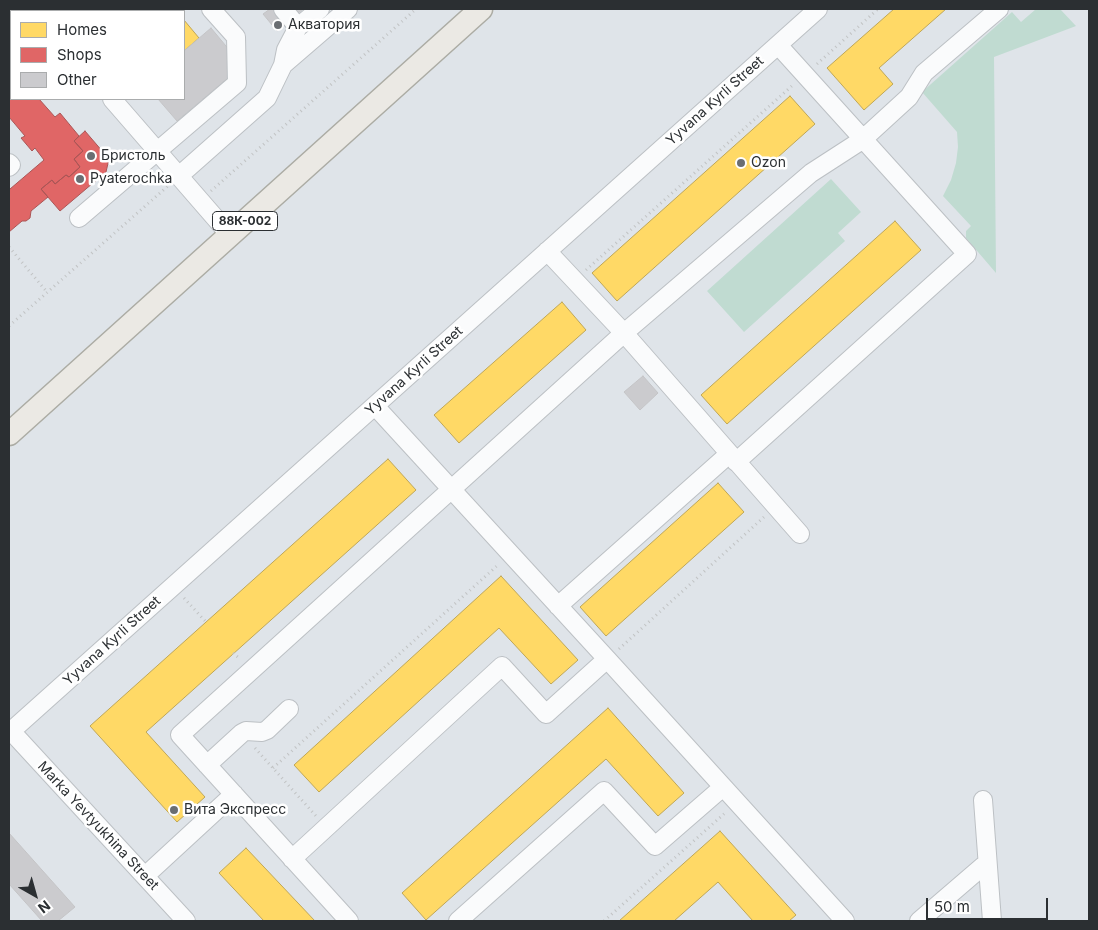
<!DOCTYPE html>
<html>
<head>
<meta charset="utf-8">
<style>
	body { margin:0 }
	#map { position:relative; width:1098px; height:930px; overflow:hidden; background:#dfe4e9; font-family:Inter,sans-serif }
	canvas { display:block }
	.frame { position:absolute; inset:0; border:10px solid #2b2f32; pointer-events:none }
	.legend { position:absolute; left:10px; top:10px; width:175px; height:90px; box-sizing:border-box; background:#fff; border:1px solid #aaacad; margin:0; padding:6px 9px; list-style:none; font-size:15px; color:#2b2f32 }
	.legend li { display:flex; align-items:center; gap:10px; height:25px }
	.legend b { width:25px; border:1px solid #aaacad }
	.north { position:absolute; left:10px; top:870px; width:50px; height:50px; -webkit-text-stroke:4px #fff; paint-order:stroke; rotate:142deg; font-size:14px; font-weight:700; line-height:20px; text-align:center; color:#2b2f32 }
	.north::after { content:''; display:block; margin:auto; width:18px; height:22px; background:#2b2f32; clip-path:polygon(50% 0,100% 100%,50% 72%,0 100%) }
	.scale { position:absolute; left:926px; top:898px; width:122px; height:22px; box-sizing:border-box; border:2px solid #2b2f32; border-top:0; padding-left:6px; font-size:15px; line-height:18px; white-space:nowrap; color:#2b2f32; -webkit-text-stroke:4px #fff; paint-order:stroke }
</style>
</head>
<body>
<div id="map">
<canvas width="1098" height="930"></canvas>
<div class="frame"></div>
<ul class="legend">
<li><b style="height:14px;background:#ffd966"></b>Homes</li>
<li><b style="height:14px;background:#e06666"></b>Shops</li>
<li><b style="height:14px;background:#cbcbce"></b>Other</li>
</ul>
<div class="north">N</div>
<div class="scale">50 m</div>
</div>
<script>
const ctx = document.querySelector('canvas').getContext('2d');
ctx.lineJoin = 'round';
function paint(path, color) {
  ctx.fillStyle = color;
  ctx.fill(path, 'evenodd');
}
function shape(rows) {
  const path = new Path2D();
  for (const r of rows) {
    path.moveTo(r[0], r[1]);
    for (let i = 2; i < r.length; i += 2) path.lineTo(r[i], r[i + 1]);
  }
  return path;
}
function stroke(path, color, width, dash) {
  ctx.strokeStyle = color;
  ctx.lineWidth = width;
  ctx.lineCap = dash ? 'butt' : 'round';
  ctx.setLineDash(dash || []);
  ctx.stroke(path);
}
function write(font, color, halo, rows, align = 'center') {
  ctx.font = font + ' Inter,sans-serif';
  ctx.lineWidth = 5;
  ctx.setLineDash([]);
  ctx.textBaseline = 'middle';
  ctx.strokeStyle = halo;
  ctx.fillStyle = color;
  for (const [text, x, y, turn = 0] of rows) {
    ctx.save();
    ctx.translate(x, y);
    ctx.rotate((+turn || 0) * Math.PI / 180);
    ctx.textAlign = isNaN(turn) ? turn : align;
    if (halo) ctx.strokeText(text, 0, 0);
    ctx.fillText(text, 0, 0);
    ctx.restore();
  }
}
const green = shape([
	[1036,9,1060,9,1076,26,994,57,996,273,966,238,966,231,971,226,943,196,951,180,956,163,958,147,957,132,922,92,1012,12,1021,22],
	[831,179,861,212,838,233,845,241,744,332,707,291]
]);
const homes = shape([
	[118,9,174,9,176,11,120,11,118,9],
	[894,9,946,9,879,68,893,84,864,110,827,68,894,9],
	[184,20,199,38,184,51,184,20],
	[790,96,815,124,617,301,592,273,790,96],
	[895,221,921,250,727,424,701,395,895,221],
	[562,302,586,330,459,443,434,415,562,302],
	[388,459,416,490,146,732,205,797,177,822,90,726,388,459],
	[718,483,744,512,606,636,580,607,718,483],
	[501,576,578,660,551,684,499,628,319,792,294,765,501,576],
	[608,708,684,793,658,816,606,759,426,920,402,893,608,708],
	[720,831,796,915,789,921,753,921,718,882,674,921,619,921,720,831],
	[246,848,315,921,264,921,219,873,246,848]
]);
const shops = shape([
	[9,54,11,57,11,99,39,99,55,117,60,113,79,136,74,141,83,151,74,159,80,167,69,177,66,175,55,184,52,180,41,189,48,197,31,211,30,218,26,221,22,221,9,232,9,188,10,189,44,160,35,148,32,151,21,138,25,136,9,117,9,54],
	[85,131,109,159,106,172,60,211,41,189,52,180,55,184,66,175,69,177,80,167,74,159,83,151,74,141,85,131]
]);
const building = shape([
	[270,9,310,9,306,12,303,9,277,31,263,14,270,9],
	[211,28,231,52,230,76,177,121,158,99,184,99,184,51,211,28],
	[643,376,658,393,640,410,624,392,643,376],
	[9,833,75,907,58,921,42,921,9,884,9,833]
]);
const path = shape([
	[817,64,878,9],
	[211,191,416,9],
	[9,247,47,292],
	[586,270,794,84],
	[9,326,168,186],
	[184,598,206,622],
	[619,649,764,517],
	[233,653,240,659],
	[255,748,316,816],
	[273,768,499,564],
	[604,921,725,813]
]);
const minor = shape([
	[32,9,34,11],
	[283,9,298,27,286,50,283,65,348,9],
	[298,27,320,9],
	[112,99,230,235],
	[9,163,11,165,9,167],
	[180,175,267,98,283,65],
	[79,218,237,83,236,37,211,9],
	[547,251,624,333,800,534],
	[736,462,967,254,778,45],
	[558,606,729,454],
	[607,659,845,921],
	[11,731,186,921],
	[9,733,818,9],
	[207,765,242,733,246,731,262,732,267,730,289,709],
	[983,800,992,921],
	[292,859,502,666,546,714,607,659,375,406],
	[145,876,234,794],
	[349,921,180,735,624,333,811,173,862,140,909,97,924,73,999,9],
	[458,921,604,791,655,846,723,787],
	[919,921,983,866]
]);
const major = shape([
	[9,434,481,9]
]);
const markers = [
	[278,25,5,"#6a6e72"],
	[91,156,5,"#6a6e72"],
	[741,163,5,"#6a6e72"],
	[80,179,5,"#6a6e72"],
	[174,810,5,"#6a6e72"]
];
const shields = [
	[245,221,65]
];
const shieldNames = [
	["88К-002",245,221]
];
const poiNames = [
	["Акватория",288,25],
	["Бристоль",101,156],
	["Ozon",751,163],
	["Pyaterochka",90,179],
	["Вита Экспресс",184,810]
];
const streetNames = [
	["Yyvana Kyrli Street",715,101,-42],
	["Yyvana Kyrli Street",414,371,-42],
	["Yyvana Kyrli Street",112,641,-42],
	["Marka Yevtyukhina Street",98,826,47]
];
paint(green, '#c0dbd1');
paint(homes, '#ffd966');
stroke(homes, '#bfa656', 1);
paint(shops, '#e06666');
stroke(shops, '#aa5656', 1);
paint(building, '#cbcbce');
stroke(building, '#c4c4c6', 1);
stroke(minor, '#bcc0c4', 20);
stroke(major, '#acaca4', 25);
stroke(path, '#c1c3c4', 3, [1, 4]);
stroke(minor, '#fafbfc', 18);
stroke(major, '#ebe9e4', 22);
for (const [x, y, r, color] of markers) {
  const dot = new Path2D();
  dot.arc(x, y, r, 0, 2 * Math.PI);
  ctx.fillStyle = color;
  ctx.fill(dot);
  stroke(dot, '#fff', 2);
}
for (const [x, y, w] of shields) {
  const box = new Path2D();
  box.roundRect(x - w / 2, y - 9.5, w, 19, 4);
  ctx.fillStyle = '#fff';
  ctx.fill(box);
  stroke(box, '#2b2f32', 1);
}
write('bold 12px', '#2b2f32', null, shieldNames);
write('14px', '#2b2f32', '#fff', poiNames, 'left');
write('14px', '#2b2f32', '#fff', streetNames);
</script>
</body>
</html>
